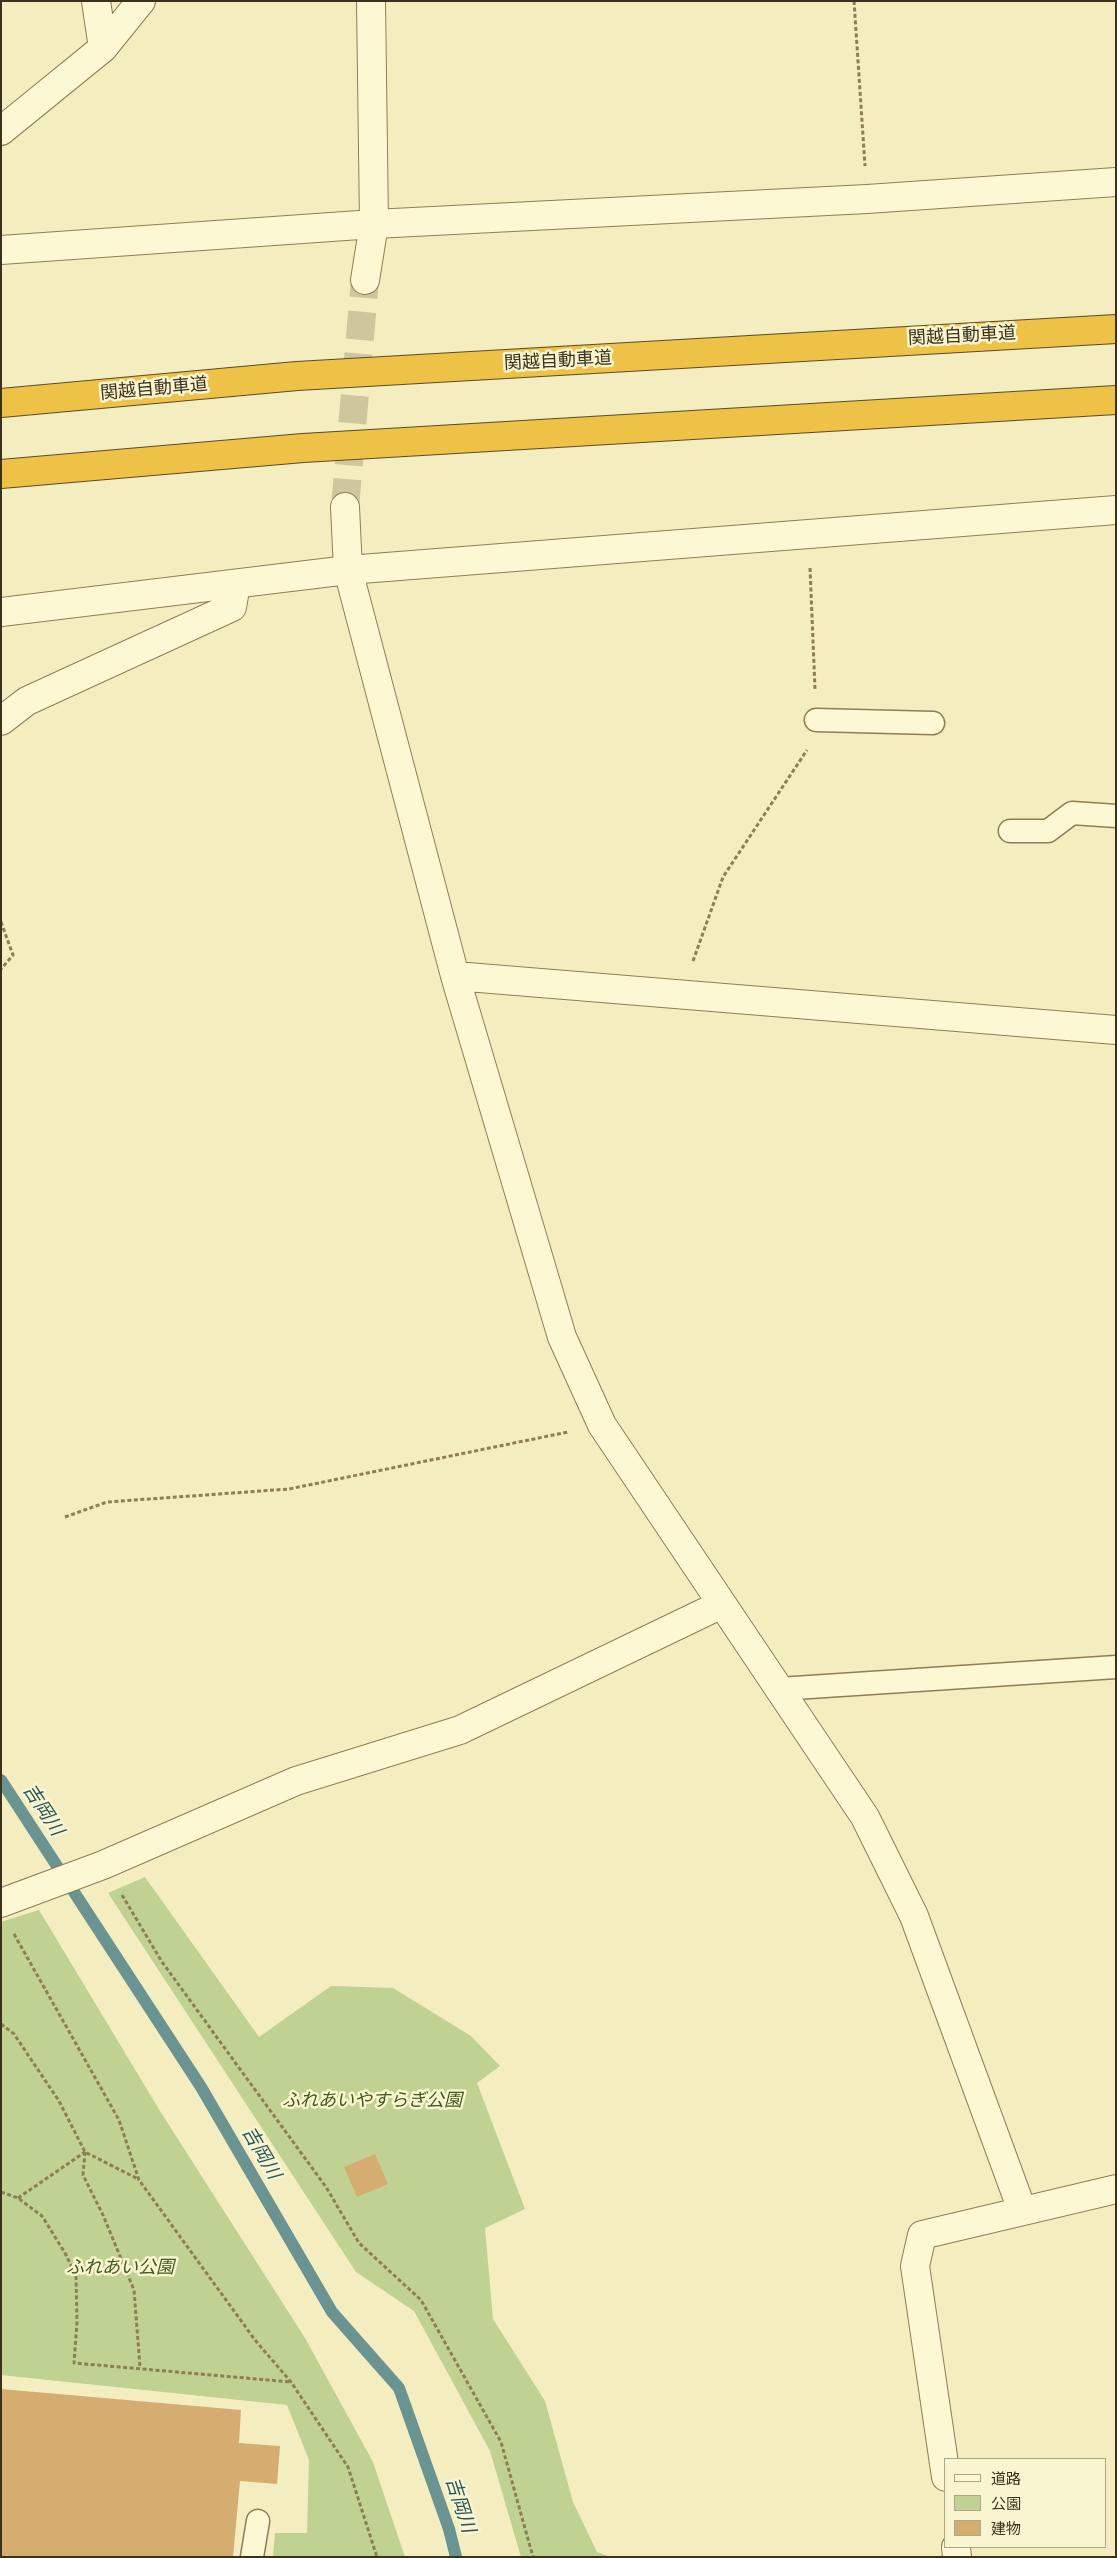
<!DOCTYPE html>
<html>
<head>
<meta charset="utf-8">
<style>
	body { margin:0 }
	#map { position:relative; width:1117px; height:2558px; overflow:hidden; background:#f3edbf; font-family:"Roboto Serif","Noto Sans JP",serif }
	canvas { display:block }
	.frame { position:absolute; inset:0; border:2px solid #3c311b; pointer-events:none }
	.legend { position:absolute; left:944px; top:2458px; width:162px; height:90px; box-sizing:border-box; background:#f9f5d0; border:1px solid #ada788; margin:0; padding:6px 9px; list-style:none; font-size:15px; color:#3c311b }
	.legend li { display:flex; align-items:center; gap:10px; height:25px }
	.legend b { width:25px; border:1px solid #ada788 }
</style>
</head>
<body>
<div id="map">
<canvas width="1117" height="2558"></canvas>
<div class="frame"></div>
<ul class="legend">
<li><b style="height:6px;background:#fdf8d4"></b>道路</li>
<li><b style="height:14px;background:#bfd292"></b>公園</li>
<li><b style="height:14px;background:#d6ad71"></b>建物</li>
</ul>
</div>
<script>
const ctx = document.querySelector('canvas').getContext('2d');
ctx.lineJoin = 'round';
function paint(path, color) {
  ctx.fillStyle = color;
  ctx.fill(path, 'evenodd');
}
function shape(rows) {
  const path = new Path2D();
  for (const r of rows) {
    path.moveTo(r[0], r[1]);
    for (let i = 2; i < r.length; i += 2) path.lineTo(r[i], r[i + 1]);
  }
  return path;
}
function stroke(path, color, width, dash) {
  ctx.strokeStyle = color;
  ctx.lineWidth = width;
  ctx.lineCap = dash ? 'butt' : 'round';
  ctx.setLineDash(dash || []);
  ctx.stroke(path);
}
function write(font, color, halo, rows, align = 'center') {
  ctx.font = font + ' "Roboto Serif","Noto Sans JP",serif';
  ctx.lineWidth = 5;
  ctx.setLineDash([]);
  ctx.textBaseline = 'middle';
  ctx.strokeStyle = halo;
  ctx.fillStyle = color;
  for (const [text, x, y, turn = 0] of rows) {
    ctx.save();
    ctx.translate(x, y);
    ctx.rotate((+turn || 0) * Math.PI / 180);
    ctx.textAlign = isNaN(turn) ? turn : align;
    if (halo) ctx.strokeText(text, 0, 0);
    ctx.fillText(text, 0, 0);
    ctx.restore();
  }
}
const green = shape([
	[145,1877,259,2037,331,1986,393,1988,471,2036,500,2066,477,2083,525,2209,485,2228,493,2319,545,2401,573,2502,597,2552,611,2557,521,2557,490,2451,414,2311,356,2272,108,1893],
	[39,1910,160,2111,305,2338,373,2462,405,2557,273,2557,275,2533,307,2533,309,2460,287,2405,1,2375,1,1922]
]);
const stream = shape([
	[1,1780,201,2087,332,2312,399,2388,449,2529,456,2557]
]);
const building = shape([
	[375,2154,388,2184,357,2197,344,2167],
	[1,2389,241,2410,239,2443,280,2446,277,2484,240,2481,233,2557,1,2557]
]);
const minorTunnel = shape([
	[345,507,365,280]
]);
const path = shape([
	[854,1,865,166],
	[810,568,815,689],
	[1,922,13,955,1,969],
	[693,961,723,877,807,750],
	[65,1517,107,1502,289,1489,568,1432],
	[122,1895,162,1962,326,2187,359,2243,421,2300,501,2442,533,2557],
	[14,1934,119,2120,139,2180,255,2340,291,2382,348,2467,377,2557],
	[1,2024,14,2034,59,2101,85,2152,138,2179],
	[85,2152,83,2175,103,2215,134,2290,140,2367],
	[1,2192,18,2198,42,2216,65,2253,76,2276,77,2322,74,2363,291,2382],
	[18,2198,85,2152]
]);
const service = shape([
	[816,720,933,723],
	[1010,831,1048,831,1072,813,1116,816],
	[779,1689,1116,1667],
	[252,2557,258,2521]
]);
const minor = shape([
	[96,1,103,48],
	[1,131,103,48,141,1],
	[1,250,374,224,867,199,1116,182],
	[365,280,374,224,371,1],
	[345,507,348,570,455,976,562,1337,602,1425,865,1817,914,1916,1022,2210],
	[1,612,348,570,1116,510],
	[1,721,27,701,232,607,236,584],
	[455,976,1116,1030],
	[1,1903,103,1865,296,1781,460,1730,722,1604],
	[946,2477,915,2266,922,2235,1116,2189],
	[956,2547,957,2557]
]);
const motorway = shape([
	[1,403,297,376,1116,329],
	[1,474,303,448,1116,400]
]);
const streetNames = [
	["関越自動車道",962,336,-3],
	["関越自動車道",558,361,-3],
	["関越自動車道",154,389,-5]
];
const parkNames = [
	["ふれあいやすらぎ公園",372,2101],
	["ふれあい公園",120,2268]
];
const waterNames = [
	["吉岡川",43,1810,57],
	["吉岡川",261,2153,60],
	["吉岡川",460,2505,72]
];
paint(green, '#bfd292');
stroke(stream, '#699491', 12);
paint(building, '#d6ad71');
stroke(minorTunnel, '#cec79e', 28, [28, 14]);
stroke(service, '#8e7e55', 25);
stroke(minor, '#8e7e55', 30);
stroke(motorway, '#5b4a2a', 30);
stroke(path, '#8e7e55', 3, [4, 2.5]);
stroke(service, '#fdf8d4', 22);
stroke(minor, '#fdf8d4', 28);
stroke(motorway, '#edc246', 28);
write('18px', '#3c311b', '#f9f5d0', streetNames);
write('italic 18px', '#415b1f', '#f9f5d0', parkNames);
write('italic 19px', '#29575e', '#f9f5d0', waterNames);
</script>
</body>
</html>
